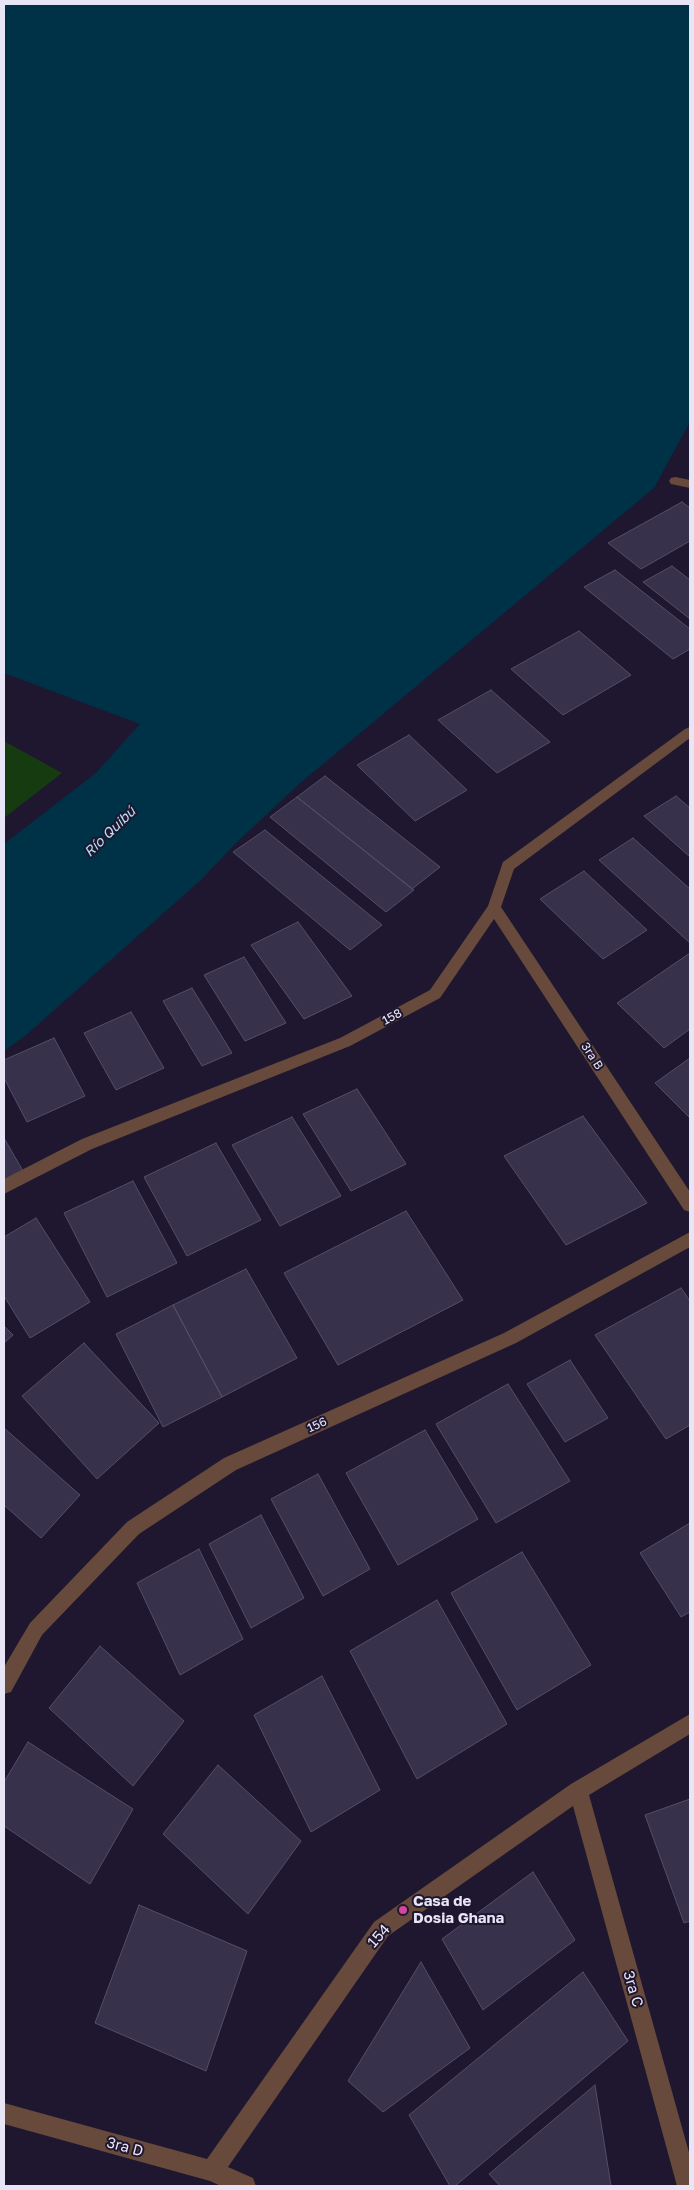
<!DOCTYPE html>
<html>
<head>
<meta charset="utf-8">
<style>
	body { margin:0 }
	#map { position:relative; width:694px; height:2190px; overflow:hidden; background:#1e172f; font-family:"Golos Text",sans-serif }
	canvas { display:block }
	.frame { position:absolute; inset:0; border:5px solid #e8e5f6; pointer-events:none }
</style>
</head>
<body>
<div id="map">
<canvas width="694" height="2190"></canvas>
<div class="frame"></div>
</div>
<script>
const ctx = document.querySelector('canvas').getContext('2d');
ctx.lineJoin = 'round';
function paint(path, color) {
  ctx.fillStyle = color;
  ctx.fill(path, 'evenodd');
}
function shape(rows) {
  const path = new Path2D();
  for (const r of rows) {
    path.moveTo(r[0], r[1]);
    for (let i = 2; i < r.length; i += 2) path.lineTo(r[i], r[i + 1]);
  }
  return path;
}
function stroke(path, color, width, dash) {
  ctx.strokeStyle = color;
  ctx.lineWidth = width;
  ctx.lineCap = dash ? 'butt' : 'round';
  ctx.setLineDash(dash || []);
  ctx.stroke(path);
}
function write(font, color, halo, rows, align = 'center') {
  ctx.font = font + ' "Golos Text",sans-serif';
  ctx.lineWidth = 4;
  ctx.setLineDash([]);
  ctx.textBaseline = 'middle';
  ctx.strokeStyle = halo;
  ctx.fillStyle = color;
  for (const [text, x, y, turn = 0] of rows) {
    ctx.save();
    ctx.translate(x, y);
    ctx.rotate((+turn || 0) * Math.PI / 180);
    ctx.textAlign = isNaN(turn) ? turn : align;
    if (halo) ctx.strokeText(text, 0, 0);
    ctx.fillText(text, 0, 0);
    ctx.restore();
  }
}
const green = shape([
	[4,741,62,773,4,818]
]);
const water = shape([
	[4,4,690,4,690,422,654,488,298,785,233,846,201,880,26,1035,4,1051,4,844,96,773,140,724,4,673]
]);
const building = shape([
	[682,502,690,508,690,541,641,569,608,543,682,502],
	[672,566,690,580,690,619,643,582,672,566],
	[615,570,690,629,690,649,673,659,584,587,615,570],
	[579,631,631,675,563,715,511,669,579,631],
	[491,690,550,742,497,773,438,720,491,690],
	[409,735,467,790,415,821,357,765,409,735],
	[325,776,440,867,412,889,297,797,325,776],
	[676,796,690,808,690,857,644,816,676,796],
	[297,797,414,890,386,912,270,817,297,797],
	[265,830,382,925,350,950,233,852,265,830],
	[633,838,690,889,690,943,599,860,633,838],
	[584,871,647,930,603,959,540,899,584,871],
	[298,922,352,996,304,1019,251,945,298,922],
	[690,953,690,1029,664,1048,617,1003,690,953],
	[244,957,286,1023,245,1041,204,975,244,957],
	[192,988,232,1053,202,1066,163,1001,192,988],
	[131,1012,164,1068,116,1090,84,1033,131,1012],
	[54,1038,85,1096,27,1122,4,1078,4,1060,54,1038],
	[690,1058,690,1118,655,1083,690,1058],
	[357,1089,406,1164,351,1191,303,1114,357,1089],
	[583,1116,647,1203,566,1245,504,1156,583,1116],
	[292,1117,341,1196,280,1226,232,1145,292,1117],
	[4,1138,23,1171,4,1181,4,1138],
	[216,1143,261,1220,187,1256,144,1177,216,1143],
	[133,1181,177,1263,107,1297,64,1213,133,1181],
	[406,1211,463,1300,338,1365,284,1273,406,1211],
	[36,1218,90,1302,30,1338,4,1296,4,1237,36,1218],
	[246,1269,297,1358,222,1397,173,1305,246,1269],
	[681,1288,690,1301,690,1425,666,1439,595,1335,681,1288],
	[173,1305,222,1397,163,1427,116,1334,173,1305],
	[4,1326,13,1335,4,1343,4,1326],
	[84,1343,159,1423,97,1479,22,1396,84,1343],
	[570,1360,608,1418,565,1442,527,1384,570,1360],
	[508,1384,570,1481,496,1523,436,1424,508,1384],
	[4,1428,80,1495,41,1538,4,1505,4,1428],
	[425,1430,478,1519,398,1565,346,1473,425,1430],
	[318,1474,370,1569,323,1596,271,1499,318,1474],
	[261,1515,304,1598,251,1628,209,1544,261,1515],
	[690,1523,690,1612,681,1617,640,1553,690,1523],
	[199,1549,243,1639,180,1675,137,1583,199,1549],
	[522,1552,591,1665,517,1710,451,1593,522,1552],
	[437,1600,507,1724,417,1779,350,1651,437,1600],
	[100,1646,184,1721,133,1786,49,1708,100,1646],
	[322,1676,380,1790,311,1832,254,1715,322,1676],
	[28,1742,133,1809,90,1884,4,1826,4,1782,28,1742],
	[218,1765,301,1841,248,1914,163,1834,218,1765],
	[690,1799,690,1921,684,1923,645,1815,690,1799],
	[533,1872,575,1940,483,2010,442,1939,533,1872],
	[139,1905,247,1951,206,2071,95,2023,139,1905],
	[421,1962,470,2048,383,2112,348,2081,421,1962],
	[583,1972,628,2041,455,2186,450,2186,409,2115,583,1972],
	[595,2085,611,2186,500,2186,489,2174,595,2085]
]);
const street = shape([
	[675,477,690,480,690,488,671,484,669,481,671,478,675,477],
	[690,727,690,738,514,869,501,907,690,1192,690,1212,684,1210,494,919,440,998,350,1046,92,1149,4,1194,4,1179,82,1139,340,1038,430,990,488,906,503,862,685,729,690,727],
	[690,1232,690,1247,516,1343,236,1470,139,1534,42,1635,11,1692,4,1694,4,1667,30,1623,127,1522,224,1458,504,1333,690,1232],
	[690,1714,690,1734,589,1795,690,2156,690,2186,677,2186,573,1806,388,1936,228,2167,253,2178,256,2186,221,2186,210,2181,4,2124,4,2103,207,2159,374,1922,571,1784,690,1714]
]);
const markers = [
	[403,1910,5,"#d1479c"]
];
const streetNames = [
	["158",392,1017,-28],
	["3ra B",592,1056,57],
	["156",317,1425,-24]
];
const waterNames = [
	["Río Quibú",110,832,-44]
];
const nearPoinames = [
	["Casa de",413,1901],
	["Dosia Ghana",413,1918]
];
const nearStreetnames = [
	["154",379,1936,-48],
	["3ra C",633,1989,74],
	["3ra D",125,2147,15]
];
paint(green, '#173b11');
paint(water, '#003247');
paint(building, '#38314c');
stroke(building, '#554e6b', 1);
paint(street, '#674a3b');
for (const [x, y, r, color] of markers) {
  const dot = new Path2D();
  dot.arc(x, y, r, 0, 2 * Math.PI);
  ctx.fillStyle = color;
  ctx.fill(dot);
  stroke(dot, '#1e172f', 2);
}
write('12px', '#e8e5f6', '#1e172f', streetNames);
write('italic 14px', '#b7e0f6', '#1e172f', waterNames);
write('bold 15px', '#e8e5f6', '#1e172f', nearPoinames, 'left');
write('15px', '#e8e5f6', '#1e172f', nearStreetnames);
</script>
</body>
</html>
